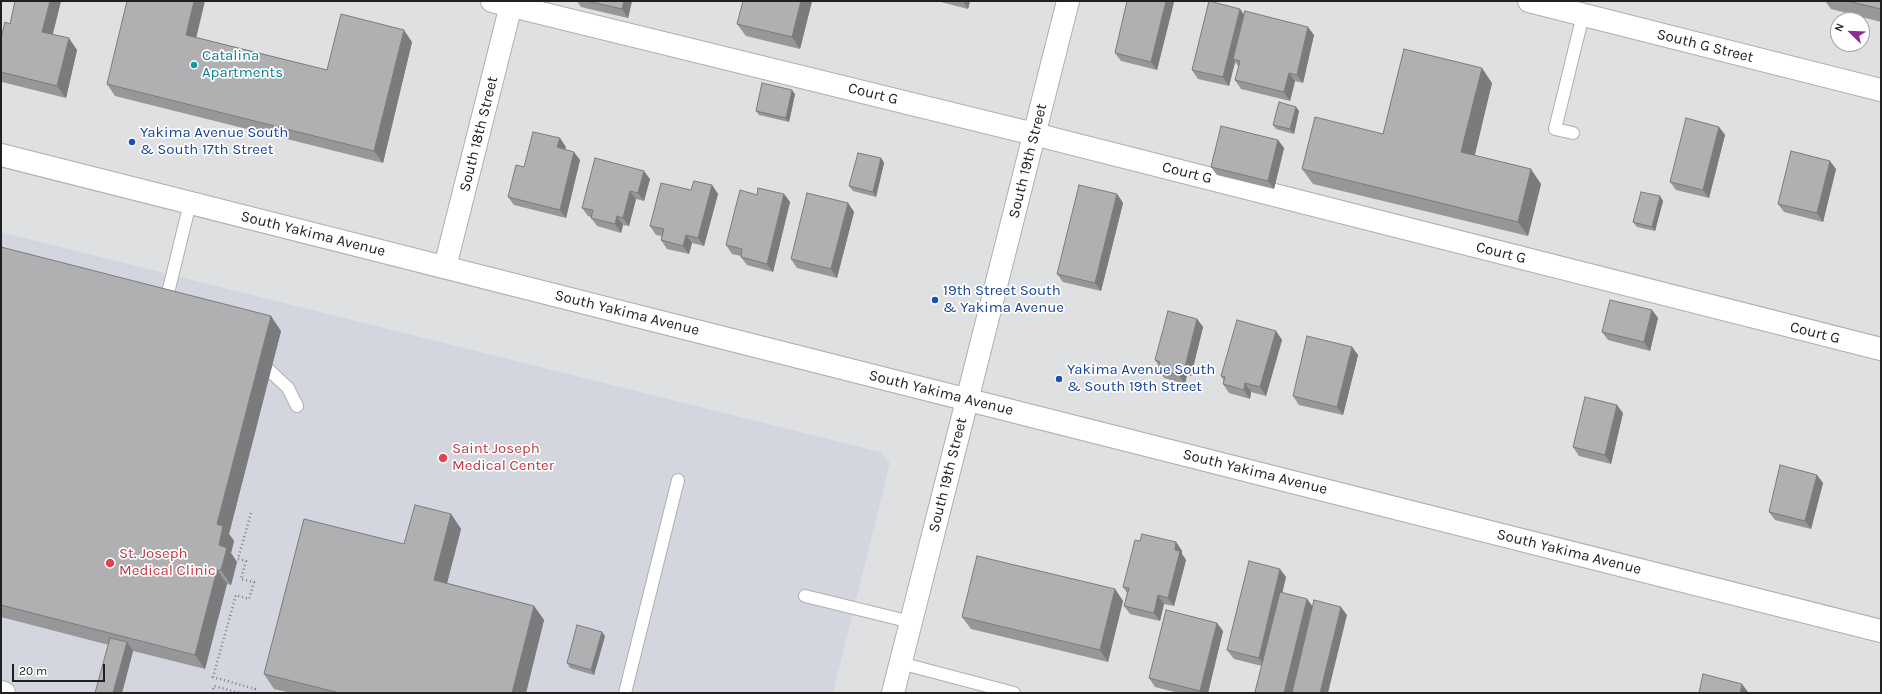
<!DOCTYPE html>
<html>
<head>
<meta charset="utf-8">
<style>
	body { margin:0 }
	#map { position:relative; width:1882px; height:694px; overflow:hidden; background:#dfe0e2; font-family:Karla,sans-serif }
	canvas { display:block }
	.frame { position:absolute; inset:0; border:2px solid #202021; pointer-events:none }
	.north { position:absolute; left:1830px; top:12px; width:40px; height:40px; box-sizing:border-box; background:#fff; border:1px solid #a6a6a6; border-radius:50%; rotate:293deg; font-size:11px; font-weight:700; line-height:16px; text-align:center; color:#202021 }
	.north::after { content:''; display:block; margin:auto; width:14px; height:18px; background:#8f2b92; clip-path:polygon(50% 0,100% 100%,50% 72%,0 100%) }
	.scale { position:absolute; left:12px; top:664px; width:93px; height:18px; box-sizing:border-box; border:2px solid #202021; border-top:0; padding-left:5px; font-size:12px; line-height:14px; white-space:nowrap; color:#202021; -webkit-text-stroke:3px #fff; paint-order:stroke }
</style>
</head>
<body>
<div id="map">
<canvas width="1882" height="694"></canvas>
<div class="frame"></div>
<div class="north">N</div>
<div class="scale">20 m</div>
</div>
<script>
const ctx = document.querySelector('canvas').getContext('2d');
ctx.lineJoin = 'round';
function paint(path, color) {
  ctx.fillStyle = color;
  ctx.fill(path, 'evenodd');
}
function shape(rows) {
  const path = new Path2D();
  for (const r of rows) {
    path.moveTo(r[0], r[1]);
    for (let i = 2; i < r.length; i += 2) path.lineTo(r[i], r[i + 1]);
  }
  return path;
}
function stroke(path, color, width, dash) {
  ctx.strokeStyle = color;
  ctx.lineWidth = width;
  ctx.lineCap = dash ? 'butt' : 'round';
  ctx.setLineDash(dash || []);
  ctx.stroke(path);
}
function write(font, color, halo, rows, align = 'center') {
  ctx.font = font + ' Karla,sans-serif';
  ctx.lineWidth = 3.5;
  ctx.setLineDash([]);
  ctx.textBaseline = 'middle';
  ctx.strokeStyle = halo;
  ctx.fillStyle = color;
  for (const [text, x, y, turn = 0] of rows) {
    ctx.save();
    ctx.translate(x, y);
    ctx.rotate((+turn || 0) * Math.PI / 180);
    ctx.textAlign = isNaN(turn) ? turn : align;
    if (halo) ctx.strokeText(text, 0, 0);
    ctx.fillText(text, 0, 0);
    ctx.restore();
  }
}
const built = shape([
	[1,232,880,452,890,463,833,693,1,693]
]);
const path = shape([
	[251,513,238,559,246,561,241,579,254,582,249,599,236,595,213,677,255,689,253,693],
	[212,693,214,686,240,693]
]);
const lane = shape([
	[1573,133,1555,129,1583,15],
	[166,301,190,203],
	[270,371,288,388,297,406],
	[805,596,911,622],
	[900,663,1014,693],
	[625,693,678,480]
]);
const street = shape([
	[492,1,1034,134,1881,349],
	[1529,1,1881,90],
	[445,267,512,1],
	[1,692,4,693]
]);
const secondary = shape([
	[1,155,1881,631],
	[893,693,1068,1]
]);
const wall = shape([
	[61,1,53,34,77,50,66,98,2,82,1,82,1,38,10,24],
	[577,1,632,1,628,18,581,7],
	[812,1,800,49,746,36,737,24],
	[937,1,970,1,968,9],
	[1825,1,1881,1,1881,22,1831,9],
	[1174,2,1157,70,1121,61,1115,53],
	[1240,9,1244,15,1314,35,1303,83,1295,81,1290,101,1241,89,1235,80,1239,67,1235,62,1229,86,1198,79,1192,70],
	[196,38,327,70,412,42,383,163,115,96,107,84],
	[1492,83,1474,155,1541,184,1528,236,1313,184,1302,169,1383,134],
	[795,94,789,122,759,115,756,111],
	[1296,107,1299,111,1294,134,1276,129,1273,125],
	[1719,127,1725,135,1709,198,1676,190,1670,182],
	[1278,140,1284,148,1274,189,1217,175,1211,167],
	[566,147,565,149,580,160,566,218,514,205,508,197,524,167],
	[881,158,884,163,876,197,853,191,849,186],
	[1836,169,1823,222,1784,212,1778,204],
	[650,179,644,201,636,199,629,226,623,225,621,233,597,226,591,218,591,217,588,216,582,208],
	[712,185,718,194,704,246,692,243,689,254,667,249,661,240,662,236,656,235,650,226,691,190],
	[784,194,790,202,773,272,747,265,741,257,741,256,732,254,726,245,757,195],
	[1117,194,1123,203,1101,291,1063,282,1057,274],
	[1663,201,1655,231,1637,227,1633,222],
	[848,203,854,212,837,278,797,268,791,259],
	[1,247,281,331,229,534,234,541,231,553,237,562,231,585,227,584,205,669,133,651,122,693,95,693,109,645,1,617],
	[1652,310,1658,318,1650,351,1608,340,1602,332],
	[1197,319,1203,327,1191,376,1187,375,1185,384,1164,378,1158,369,1159,366,1155,360],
	[1276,331,1282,340,1266,396,1251,392,1250,399,1229,393,1223,384,1224,381,1221,376],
	[1352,347,1358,355,1343,415,1299,405,1293,396],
	[1623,413,1611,464,1579,456,1573,447],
	[1817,475,1823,483,1811,529,1775,520,1769,512],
	[451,514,461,529,447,583,534,606,544,620,526,693,292,693,274,689,264,674,404,544],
	[1140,541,1176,542,1182,551,1182,554,1186,560,1174,606,1164,604,1160,621,1130,614,1124,606,1127,593,1123,587],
	[1286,577,1282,593,1307,599,1313,607,1292,693,1256,693,1255,692,1262,666,1234,659,1227,650],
	[1115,589,1123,601,1108,662,971,629,962,617],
	[1223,631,1208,693,1179,693,1155,687,1149,678],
	[605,636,594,675,570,668,567,663]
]);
const shadedWall = shape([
	[50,1,61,1,50,44,42,32],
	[194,1,205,1,194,47,186,35],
	[624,1,632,1,628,18,622,9],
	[801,1,812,1,800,49,792,37],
	[963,1,970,1,968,9],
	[1166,1,1173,1,1174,2,1157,70,1151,62],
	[1240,9,1246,17,1233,59,1235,62,1229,86,1223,77],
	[1308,27,1314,35,1303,83,1297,75],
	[404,30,412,42,383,163,374,151],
	[69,38,77,50,66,98,57,86],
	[1482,68,1492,83,1472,167,1461,152],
	[1289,73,1295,81,1290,101,1284,92],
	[792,90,795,94,789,122,786,118],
	[1296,107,1299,111,1294,134,1290,129],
	[1719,127,1725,135,1709,198,1703,190],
	[560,138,566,147,563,156,557,147],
	[1278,140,1284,148,1274,189,1268,181],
	[574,152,580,160,566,218,560,210],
	[881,158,884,163,876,197,873,192],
	[1830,161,1836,169,1823,222,1817,213],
	[1531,169,1541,184,1528,236,1518,222],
	[644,171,650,179,644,201,638,193],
	[712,185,718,194,704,246,698,238],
	[630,191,636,199,629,226,623,218],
	[784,194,790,202,773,272,767,264],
	[1117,194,1123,203,1101,291,1095,283],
	[1660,196,1663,201,1655,231,1652,227],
	[848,203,854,212,837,278,831,269],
	[617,216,623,225,621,233,615,224],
	[686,235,692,243,689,254,683,246],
	[1652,310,1658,318,1650,351,1644,342],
	[271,316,281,331,229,534,234,541,231,553,237,562,231,585,221,570,217,524],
	[1197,319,1203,327,1191,376,1185,367],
	[1276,331,1282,340,1266,396,1260,387],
	[1352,347,1358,355,1343,415,1337,407],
	[1181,366,1187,375,1185,384,1179,375],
	[1245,383,1251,392,1250,399,1244,390],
	[1617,405,1623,413,1611,464,1605,455],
	[1817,475,1823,483,1811,529,1805,521],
	[451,514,461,529,444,595,434,580],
	[1176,542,1182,551,1182,554,1186,560,1174,606,1168,598],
	[1280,569,1286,577,1265,666,1259,658],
	[217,570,227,584,205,669,195,655],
	[1115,589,1123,601,1108,662,1100,650],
	[1158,595,1164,604,1160,621,1154,613],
	[1307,599,1313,607,1292,693,1284,693],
	[534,606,544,620,526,693,512,693],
	[1341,607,1347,615,1328,693,1320,693],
	[1217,623,1223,631,1208,693,1201,693,1200,691],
	[602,632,605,636,594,675,591,670],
	[127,642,133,651,122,693,113,693],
	[1742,684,1748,692,1748,693,1740,693]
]);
const building = shape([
	[15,1,50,1,42,32,69,38,57,86,1,72,1,38,5,22,10,24,15,1],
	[127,1,194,1,186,35,327,70,341,14,404,30,374,151,107,84,127,1],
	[587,1,624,1,622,9,587,1],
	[743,1,801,1,792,37,737,24,743,1],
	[1127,1,1166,1,1151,62,1115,53,1127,1],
	[1209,1,1240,9,1223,77,1192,70,1209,1],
	[1847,1,1881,1,1881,9,1847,1],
	[1245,11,1308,27,1297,75,1289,73,1284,92,1235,80,1240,61,1233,59,1245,11],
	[1404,49,1482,68,1461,152,1531,169,1518,222,1302,169,1315,117,1383,134,1404,49],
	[762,83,792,90,786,118,756,111,762,83],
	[1279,102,1296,107,1290,129,1273,125,1279,102],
	[1686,118,1719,127,1703,190,1670,182,1686,118],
	[1221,126,1278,140,1268,181,1211,167,1221,126],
	[533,132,560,138,557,147,574,152,560,210,508,197,516,165,524,167,533,132],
	[1791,151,1830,161,1817,213,1778,204,1791,151],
	[858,153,881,158,873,192,849,186,858,153],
	[595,158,644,171,638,193,630,191,623,218,617,216,615,224,591,218,593,210,582,208,595,158],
	[694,181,712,185,698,238,686,235,683,246,661,240,664,229,650,226,661,183,691,190,694,181],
	[1079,185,1117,194,1095,283,1057,274,1079,185],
	[758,188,784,194,767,264,741,257,742,249,726,245,740,190,757,195,758,188],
	[1641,192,1660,196,1652,227,1633,222,1641,192],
	[807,193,848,203,831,269,791,259,807,193],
	[1,247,271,316,217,524,223,526,219,545,227,548,221,570,217,570,195,655,1,605,1,247],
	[1610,300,1652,310,1644,342,1602,332,1610,300],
	[1168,311,1197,319,1185,367,1181,366,1179,375,1158,369,1160,362,1155,360,1168,311],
	[1237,320,1276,331,1260,387,1245,383,1244,390,1223,384,1225,377,1221,376,1237,320],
	[1307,336,1352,347,1337,407,1293,396,1307,336],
	[1585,397,1617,405,1605,455,1573,447,1585,397],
	[1780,465,1817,475,1805,521,1769,512,1780,465],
	[415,505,451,514,434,580,534,606,512,693,340,693,264,674,304,519,404,544,415,505],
	[1142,534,1176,542,1175,550,1180,551,1168,598,1158,595,1154,613,1124,606,1129,588,1123,587,1135,540,1140,541,1142,534],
	[977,556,1115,589,1100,650,962,617,977,556],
	[1249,561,1280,569,1259,658,1227,650,1249,561],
	[1280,592,1307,599,1284,693,1258,693,1255,692,1280,592],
	[1314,600,1341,607,1320,693,1292,693,1314,600],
	[1166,610,1217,623,1200,691,1149,678,1166,610],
	[577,625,602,632,591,670,567,663,577,625],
	[110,638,127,642,113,693,95,693,110,638],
	[1703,674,1742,684,1740,693,1699,693,1703,674]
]);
const markers = [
	[194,65,4,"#0f9aa8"],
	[132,142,4,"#1a4fb4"],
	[935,300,4,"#1a4fb4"],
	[1059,379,4,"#1a4fb4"],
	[443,458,5,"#e0444e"],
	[110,563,5,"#e0444e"]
];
const streetNames = [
	["South G Street",1705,46,14],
	["Court G",873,94,14],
	["South 18th Street",479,134,-76],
	["South 19th Street",1028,161,-76],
	["Court G",1187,173,14],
	["South Yakima Avenue",313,234,14],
	["Court G",1501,253,14],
	["South Yakima Avenue",627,313,14],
	["Court G",1815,333,14],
	["South Yakima Avenue",941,393,14],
	["South Yakima Avenue",1255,472,14],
	["South 19th Street",948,475,-76],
	["South Yakima Avenue",1569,552,14]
];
const cultureNames = [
	["Catalina",202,56],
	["Apartments",202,73]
];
const transitNames = [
	["Yakima Avenue South",140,133],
	["& South 17th Street",140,150],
	["19th Street South",943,291],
	["& Yakima Avenue",943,308],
	["Yakima Avenue South",1067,370],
	["& South 19th Street",1067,387]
];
const healthNames = [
	["Saint Joseph",452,449],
	["Medical Center",452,466],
	["St. Joseph",119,554],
	["Medical Clinic",119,571]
];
paint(built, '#d4d6df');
stroke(lane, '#aeafb1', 14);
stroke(street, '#aeafb1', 24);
stroke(secondary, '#aeafb1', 24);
stroke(path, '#7e7f80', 2.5, [1, 3]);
stroke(lane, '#fff', 12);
stroke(street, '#fff', 22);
stroke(secondary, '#fff', 22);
paint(wall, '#979698');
paint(shadedWall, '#7b7a7c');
paint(building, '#b0afb1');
stroke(building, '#7b7a7c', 1);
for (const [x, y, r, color] of markers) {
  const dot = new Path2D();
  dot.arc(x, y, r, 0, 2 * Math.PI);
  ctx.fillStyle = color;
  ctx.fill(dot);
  stroke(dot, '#fff', 1.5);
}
write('15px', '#202021', '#fff', streetNames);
write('15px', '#0d838f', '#fff', cultureNames, 'left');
write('15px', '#164399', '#fff', transitNames, 'left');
write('15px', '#be3a42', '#fff', healthNames, 'left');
</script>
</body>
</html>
